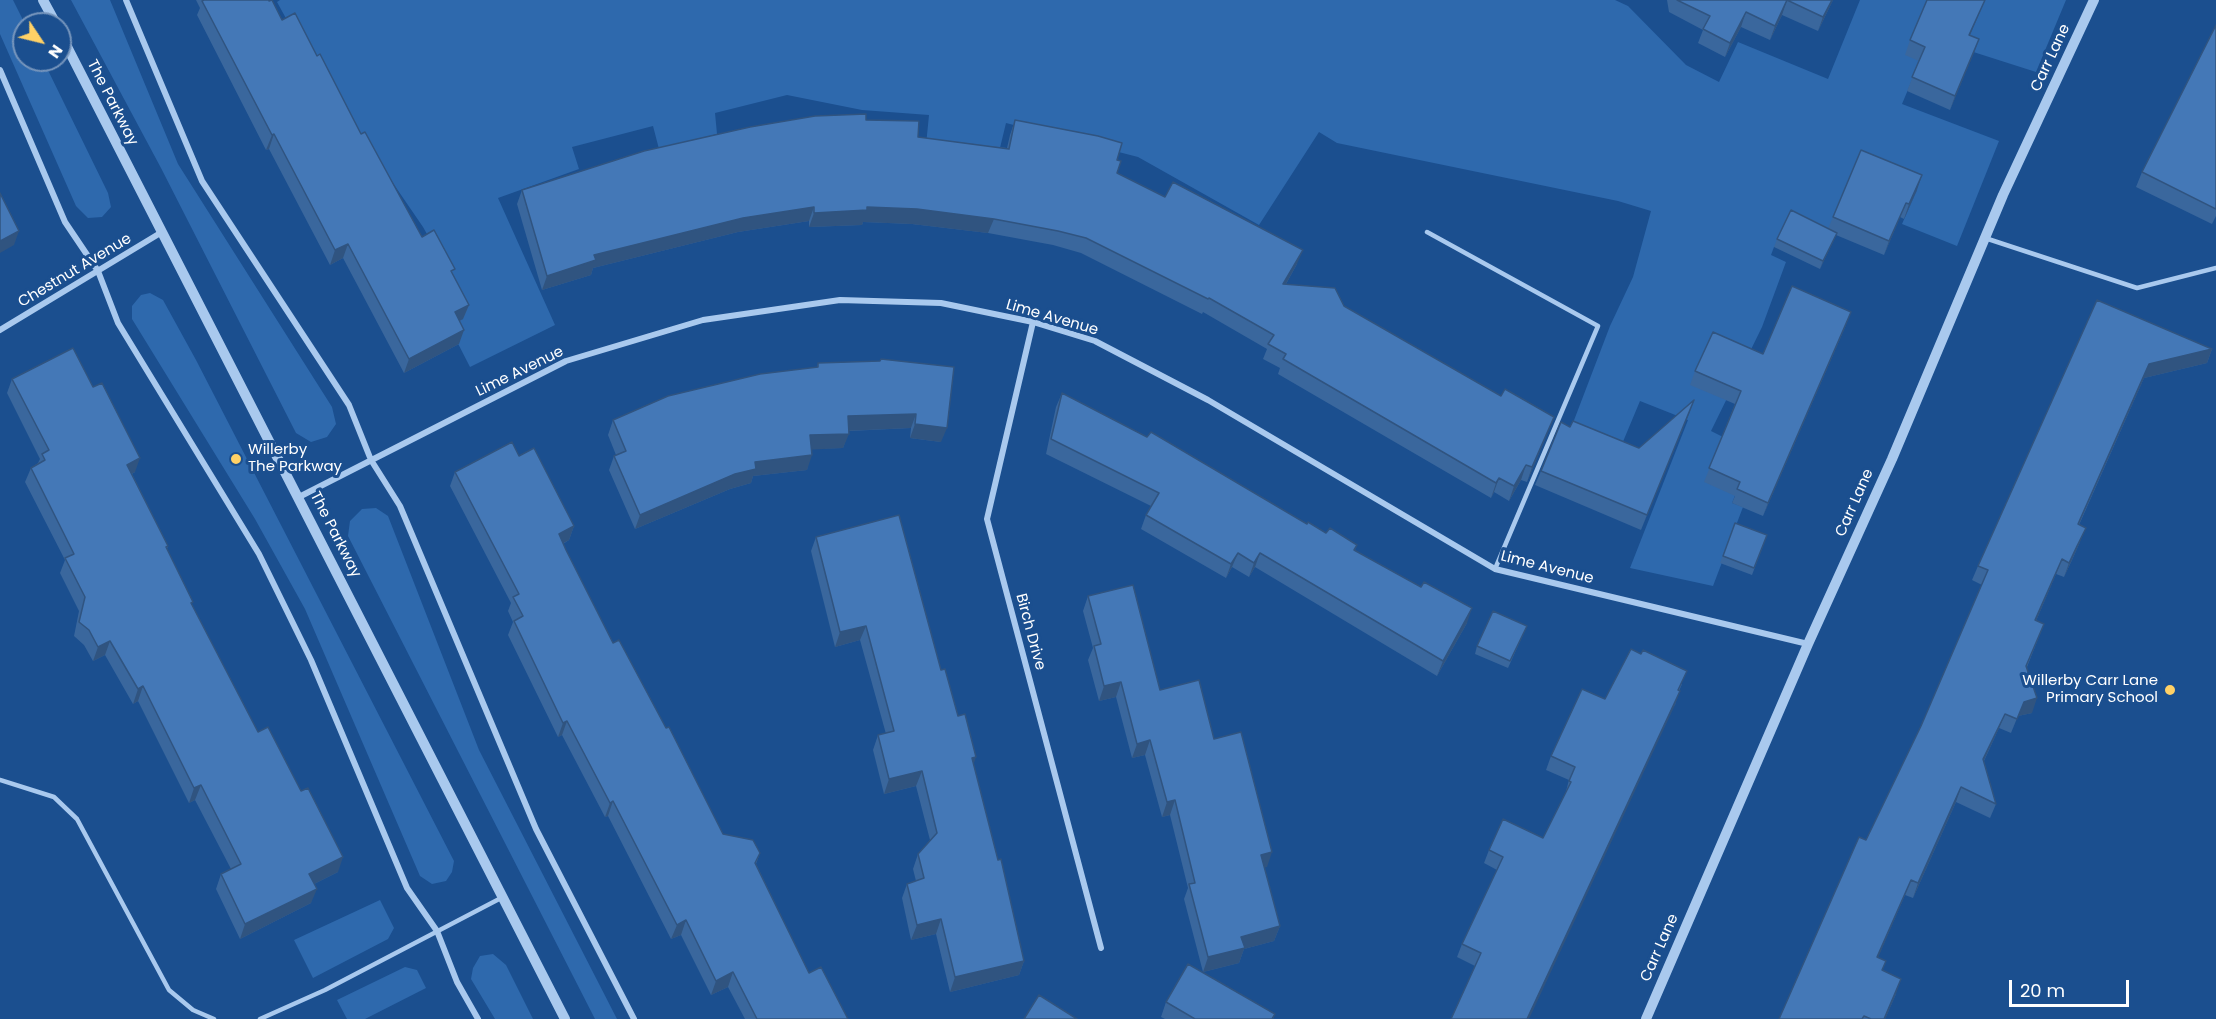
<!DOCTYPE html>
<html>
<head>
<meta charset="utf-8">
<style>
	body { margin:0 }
	#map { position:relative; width:2216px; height:1019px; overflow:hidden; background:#1b4f8f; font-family:Poppins,sans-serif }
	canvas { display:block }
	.north { position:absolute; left:12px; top:12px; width:60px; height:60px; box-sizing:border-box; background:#1b4f8f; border:2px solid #7695bc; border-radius:50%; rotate:125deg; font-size:16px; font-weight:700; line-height:24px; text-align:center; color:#fff }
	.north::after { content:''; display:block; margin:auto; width:21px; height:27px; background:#ffd166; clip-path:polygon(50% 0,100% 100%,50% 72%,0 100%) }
	.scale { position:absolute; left:2009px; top:980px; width:120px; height:27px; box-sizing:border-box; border:3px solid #fff; border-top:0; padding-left:8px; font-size:18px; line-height:21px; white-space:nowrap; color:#fff; -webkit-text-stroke:4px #1b4f8f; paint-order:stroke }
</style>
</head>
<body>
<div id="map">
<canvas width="2216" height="1019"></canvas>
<div class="north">N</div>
<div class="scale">20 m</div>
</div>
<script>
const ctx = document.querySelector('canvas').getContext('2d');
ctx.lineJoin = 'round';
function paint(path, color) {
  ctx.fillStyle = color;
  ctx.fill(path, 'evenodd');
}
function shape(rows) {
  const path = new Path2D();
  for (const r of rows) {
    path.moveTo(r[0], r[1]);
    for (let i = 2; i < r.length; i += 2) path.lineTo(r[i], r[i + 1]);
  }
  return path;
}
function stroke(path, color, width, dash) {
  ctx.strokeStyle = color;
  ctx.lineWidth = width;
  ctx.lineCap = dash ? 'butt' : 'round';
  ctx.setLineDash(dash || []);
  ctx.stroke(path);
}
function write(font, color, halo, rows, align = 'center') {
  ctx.font = font + ' Poppins,sans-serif';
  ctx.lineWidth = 6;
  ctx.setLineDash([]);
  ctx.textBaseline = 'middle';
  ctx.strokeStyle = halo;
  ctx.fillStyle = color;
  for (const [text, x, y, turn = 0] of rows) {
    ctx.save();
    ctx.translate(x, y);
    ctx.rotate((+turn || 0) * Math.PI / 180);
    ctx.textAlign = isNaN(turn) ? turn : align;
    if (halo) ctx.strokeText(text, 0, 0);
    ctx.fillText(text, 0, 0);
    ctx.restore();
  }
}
const green = shape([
	[0,0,13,0,25,24,24,60,43,60,108,193,111,207,102,217,88,218,76,206,0,34],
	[71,0,110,0,178,164,332,407,336,424,327,437,311,442,296,433,161,168],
	[280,0,1615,0,1628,6,1686,65,1719,82,1738,42,1828,79,1860,0,1928,0,1920,61,1902,104,1999,141,1957,246,1902,224,1917,190,1831,233,1774,247,1771,255,1786,262,1762,327,1711,431,1727,439,1738,488,1732,503,1743,507,1713,586,1630,568,1688,420,1640,401,1617,456,1568,436,1610,326,1633,277,1651,211,1618,201,1337,143,1319,132,1259,225,1138,157,1006,123,999,152,926,145,929,115,862,110,787,95,715,113,717,134,659,149,653,126,572,147,579,169,498,198,555,325,470,367,449,326,463,319,454,282,423,227,310,62,277,2],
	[1946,0,2066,0,2036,72,1964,49],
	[150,293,163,300,196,360,454,861,452,872,446,881,432,884,420,876,305,609,255,519,132,319,132,306,141,295],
	[376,508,388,516,479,750,617,1019,595,1019,348,536,350,521,362,509],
	[380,900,394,928,388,939,313,978,294,940],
	[493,954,506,965,533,1019,495,1019,471,979,473,968,480,956],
	[405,967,417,970,426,988,365,1019,347,1019,337,1000]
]);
const service = shape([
	[1427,232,1598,326,1495,569],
	[1985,238,2137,288,2216,268],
	[0,780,54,797,77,819,169,990,193,1010,214,1019],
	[260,1019,325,990,503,897]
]);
const minor = shape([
	[126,0,202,181,349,405,371,460,400,506,536,829,634,1019],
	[0,70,65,222,98,271,118,323,259,554,311,660,407,888,437,931,457,982,478,1019],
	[1033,322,987,519,1101,948],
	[0,330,162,232],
	[299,497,566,361,703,320,840,300,941,303,1033,322,1095,341,1208,400,1495,569,1808,644]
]);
const tertiary = shape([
	[43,0,56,24],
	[60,33,565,1019],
	[1646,1019,1808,644,1892,459,2003,195,2094,0]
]);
const wall = shape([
	[196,0,269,0,282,20,317,56,361,134,422,237,453,274,469,305,463,319,460,321,459,344,404,373,343,258,330,265,269,149,266,150,197,15,200,8],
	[1667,0,1833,0,1818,31,1782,15,1770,40,1741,27,1725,57,1698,43,1703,30,1669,12],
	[1985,0,1970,35,1979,39,1950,110,1907,91,1919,61,1905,55,1910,40],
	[2216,25,2216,216,2212,224,2136,187,2142,172],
	[866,120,918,137,1007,148,1010,135,1015,120,1117,160,1117,173,1297,264,1286,284,1344,306,1501,396,1554,417,1527,482,1521,480,1509,501,1494,492,1491,498,1278,374,1280,368,1263,359,1267,349,1203,312,1202,314,1081,253,1053,245,988,233,912,224,863,222,862,225,809,227,809,221,738,232,593,268,591,275,542,290,517,204,522,190],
	[1917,190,1904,219,1900,217,1884,255,1836,235,1820,269,1774,247,1777,239,1828,229,1833,217],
	[2097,300,2212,349,2207,363,2144,378,2079,525,2080,542,2072,560,2064,577,2056,574,2036,621,2044,624,2027,667,2032,713,2018,716,2011,733,1999,728,1984,761,1996,804,1990,818,1956,802,1913,898,1905,895,1878,957,1883,971,1896,994,1885,1019,1779,1019,1866,840,1921,726,1982,585,1972,580,1978,566],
	[1846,325,1763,516,1732,503,1735,496,1704,482,1735,404,1690,385,1695,371,1763,354],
	[881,359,941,442,910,438,911,428,849,431,843,448,811,449,807,470,753,476,751,483,730,489,635,529,609,470,614,456,616,455,608,435,613,420,817,367,818,363,880,361],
	[12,379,135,472,132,474,168,546,167,549,192,605,258,732,338,872,314,884,311,903,240,939,216,889,221,874,231,869,195,800,189,803,138,701,133,704,105,655,93,661,84,645,74,636,79,611,60,573,65,560,25,482,31,468,38,463,40,459,7,393],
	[1062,393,1307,524,1326,533,1357,545,1355,550,1467,623,1437,676,1255,567,1249,577,1232,567,1226,578,1141,529,1146,515,1151,506,1046,454,1056,407],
	[1694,400,1641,530,1535,485,1541,471,1570,427,1639,448],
	[519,456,574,526,569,540,563,544,613,643,666,728,723,834,760,853,756,864,809,973,848,1019,745,1019,728,987,711,995,681,935,671,939,608,816,605,817,562,735,558,737,508,635,513,622,508,611,511,603,450,486,455,472],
	[1735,523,1767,535,1752,575,1720,563],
	[816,537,941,670,958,716,973,765,1024,961,1019,975,950,992,936,934,911,940,902,898,907,884,916,881,913,869,918,854,930,840,916,786,884,794,873,750,878,735,886,734,860,640,835,647,811,551],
	[1088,596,1160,690,1214,739,1267,867,1264,867,1280,926,1274,941,1244,949,1239,963,1203,972,1184,899,1188,888,1170,815,1162,817,1145,755,1132,758,1116,697,1099,701,1088,660,1093,648,1083,611],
	[1527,626,1508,668,1475,654,1477,646],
	[1682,684,1679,691,1675,705,1475,966,1457,957,1462,944,1497,870,1484,863,1489,850,1543,838,1565,795,1569,780,1546,770,1551,756,1605,699],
	[1166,1002,1275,1014,1273,1019,1165,1019,1161,1017]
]);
const shadedWall = shape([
	[1787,0,1782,15,1770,40,1775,26],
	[1832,0,1833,0,1818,31,1823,17],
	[1985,0,1964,49,1969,35],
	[1746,12,1741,27,1725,57,1730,43],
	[1979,39,1974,53,1950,110,1955,96],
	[274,134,269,149,266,150,272,135],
	[1922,175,1917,190,1904,219,1909,204],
	[1906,203,1900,217,1884,255,1889,241],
	[814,207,809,221,738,232,593,268,591,275,542,290,547,276,594,255,743,218],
	[867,207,917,209,994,219,988,233,912,224,863,222,862,225,809,227,814,213],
	[19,231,14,245,0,253,0,241],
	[1837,233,1834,240,1820,269,1823,261],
	[348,244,343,258,330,265,335,250],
	[1303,250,1297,264,1278,298,1283,284],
	[469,305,463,319,449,326,455,312],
	[1851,312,1846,325,1763,516,1768,503],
	[464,330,459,344,404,373,409,359],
	[2212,349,2207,363,2144,378,2072,539,2078,524,2149,364],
	[1694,400,1689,414,1641,530,1647,515],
	[916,414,911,428,843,431,848,416],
	[1554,417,1548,432,1527,482,1532,467],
	[915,424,947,428,941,442,910,438],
	[849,434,843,448,804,450,810,435],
	[812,455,807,470,753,476,751,483,730,489,635,529,640,515,755,462],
	[140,458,135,472,122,479,127,465],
	[1526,465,1521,480,1509,501,1514,486],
	[1499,478,1494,492,1491,498,1496,483],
	[574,526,569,540,553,549,559,534],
	[2086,528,2080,542,2064,577,2069,563],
	[1238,553,1232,567,1226,578,1231,564],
	[1260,553,1255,567,1249,577,1254,563],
	[2062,559,2056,574,2030,635,2035,620],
	[1472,608,1467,623,1437,676,1443,661],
	[866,626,860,640,835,647,840,632],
	[110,641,105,655,93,661,98,647],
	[1121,682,1116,697,1099,701,1104,686],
	[143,686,138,701,133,704,138,689],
	[1680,691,1675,705,1529,1019,1527,1019],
	[2037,698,2032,713,2018,716,2011,733,2024,702],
	[2005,714,1999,728,1978,773,1983,759],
	[567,721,562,735,558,737,563,723],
	[1150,740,1145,755,1132,758,1137,744],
	[976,757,971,772,972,758],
	[922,771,916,786,884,794,889,779],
	[201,785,195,800,189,803,194,788],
	[1961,787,1956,802,1913,898,1918,883],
	[1175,800,1170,815,1162,817,1167,802],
	[613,801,608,816,605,817,610,803],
	[1272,852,1267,867,1256,870,1261,855],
	[343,857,338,872,304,889,309,874],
	[1911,880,1905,895,1872,972,1877,957],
	[317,889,311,903,240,939,245,924],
	[941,919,936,934,911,940,917,925],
	[686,920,681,935,671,939,677,925],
	[1280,926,1274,941,1244,949,1239,963,1203,972,1208,957,1241,937],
	[1024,961,1019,975,950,992,955,977],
	[733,972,728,987,711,995,716,981],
	[1901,979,1896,994,1885,1019,1884,1019]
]);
const building = shape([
	[204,0,269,0,269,1,272,0,282,20,295,13,317,56,320,54,361,134,365,132,422,237,434,230,455,269,451,271,469,305,455,312,464,330,409,359,348,244,335,250,274,134,272,135,202,1,204,0],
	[1677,0,1832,0,1823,17,1787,0,1775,26,1746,12,1730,43,1703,29,1710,16,1677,0],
	[1927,0,1985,0,1969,35,1979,39,1955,96,1912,77,1925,47,1910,40,1927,0],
	[2216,25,2216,209,2142,172,2216,25],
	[866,114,866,120,919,121,918,137,1009,149,1015,120,1098,136,1122,143,1117,160,1121,161,1117,173,1165,197,1173,182,1303,250,1283,284,1335,288,1344,306,1501,396,1505,389,1554,417,1532,467,1526,465,1514,486,1499,478,1496,483,1283,359,1286,354,1268,344,1274,335,1209,298,1208,299,1086,238,1058,231,994,219,917,209,867,207,867,210,814,213,814,207,743,218,594,255,596,260,547,276,522,190,644,151,750,127,815,116,866,114],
	[1861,150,1922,175,1909,204,1906,203,1889,241,1833,217,1861,150],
	[0,193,19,231,0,241,0,193],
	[1791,210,1837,233,1823,261,1777,239,1791,210],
	[1792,286,1851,312,1768,503,1737,489,1740,482,1709,468,1741,391,1695,371,1713,332,1763,354,1792,286],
	[2097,300,2212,349,2149,364,2078,524,2086,528,2077,546,2069,563,2062,559,2035,620,2044,624,2026,666,2037,698,2024,702,2017,719,2005,714,1983,759,1996,804,1961,787,1918,883,1911,880,1877,957,1886,961,1882,970,1901,979,1884,1019,1871,1019,1864,1016,1862,1019,1779,1019,1859,837,1866,840,1921,726,1988,570,1978,566,2097,300],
	[73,348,93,387,102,383,140,458,127,465,168,546,166,547,193,602,191,603,258,732,268,727,301,791,308,788,343,857,309,874,317,889,245,924,221,874,241,864,201,785,194,788,143,686,138,689,110,641,98,647,89,630,79,622,85,597,65,558,74,554,31,468,45,460,42,454,49,450,12,379,73,348],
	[881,359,954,367,947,428,915,424,916,414,848,416,849,434,810,435,812,455,755,462,756,469,735,474,640,515,614,456,626,451,613,420,668,396,760,374,818,367,818,363,880,361,881,359],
	[1062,393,1147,437,1151,432,1307,524,1308,522,1326,533,1330,528,1357,545,1354,550,1421,587,1424,582,1472,608,1443,661,1260,553,1254,563,1238,553,1231,564,1146,515,1159,493,1051,439,1062,393],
	[1694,400,1647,515,1541,471,1561,422,1570,427,1573,421,1639,448,1694,400],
	[512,442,519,456,534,448,574,526,559,534,566,550,613,643,619,640,666,728,669,727,723,834,753,840,760,853,755,863,809,973,821,967,848,1019,757,1019,733,972,716,981,686,920,677,925,613,801,610,803,567,721,563,723,514,621,523,616,513,597,519,594,455,472,512,442],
	[899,515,941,670,945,669,958,716,965,714,976,757,972,758,998,860,1001,859,1024,961,955,977,941,919,917,925,907,884,924,878,918,854,937,833,922,771,889,779,878,735,894,731,866,626,840,632,816,537,899,515],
	[1735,523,1767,535,1754,568,1723,556,1735,523],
	[1133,585,1160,690,1199,680,1214,739,1241,732,1272,852,1261,855,1280,926,1241,937,1245,948,1208,957,1189,884,1195,883,1175,800,1167,802,1150,740,1137,744,1121,682,1104,686,1094,646,1101,644,1088,596,1133,585],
	[1493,611,1527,626,1510,661,1477,646,1493,611],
	[1631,649,1641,654,1643,650,1687,671,1678,690,1680,691,1527,1019,1451,1019,1481,953,1462,944,1503,857,1489,850,1503,819,1543,838,1571,782,1569,781,1575,767,1551,756,1582,689,1605,699,1631,649],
	[1188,964,1275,1014,1272,1019,1195,1019,1166,1002,1188,964],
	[1039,995,1077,1019,1024,1019,1039,995]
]);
const markers = [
	[236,459,6,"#ffd166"],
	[2170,690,6,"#ffd166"]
];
const streetNames = [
	["Carr Lane",2051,58,-65],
	["The Parkway",112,103,63],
	["Chestnut Avenue",75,271,-31],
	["Lime Avenue",1052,318,16],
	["Lime Avenue",520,372,-26],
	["Carr Lane",1855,503,-66],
	["The Parkway",335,535,63],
	["Lime Avenue",1547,568,14],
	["Birch Drive",1030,632,75],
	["Carr Lane",1660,948,-66]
];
const poiNames = [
	["Willerby",248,450],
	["The Parkway",248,467],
	["Willerby Carr Lane",2158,681,"right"],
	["Primary School",2158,698,"right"]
];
paint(green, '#2e69ad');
stroke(service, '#a9c9ee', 4.5);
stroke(minor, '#a9c9ee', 6);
stroke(tertiary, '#a9c9ee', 10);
paint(wall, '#3a679d');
paint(shadedWall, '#305480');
paint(building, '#4478b7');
stroke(building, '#305480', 1.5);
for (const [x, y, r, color] of markers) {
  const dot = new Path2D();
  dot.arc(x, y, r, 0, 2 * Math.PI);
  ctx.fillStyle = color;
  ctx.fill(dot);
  stroke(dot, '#1b4f8f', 2);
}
write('15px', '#fff', '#1b4f8f', streetNames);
write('15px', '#fff', '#1b4f8f', poiNames, 'left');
</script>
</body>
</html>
